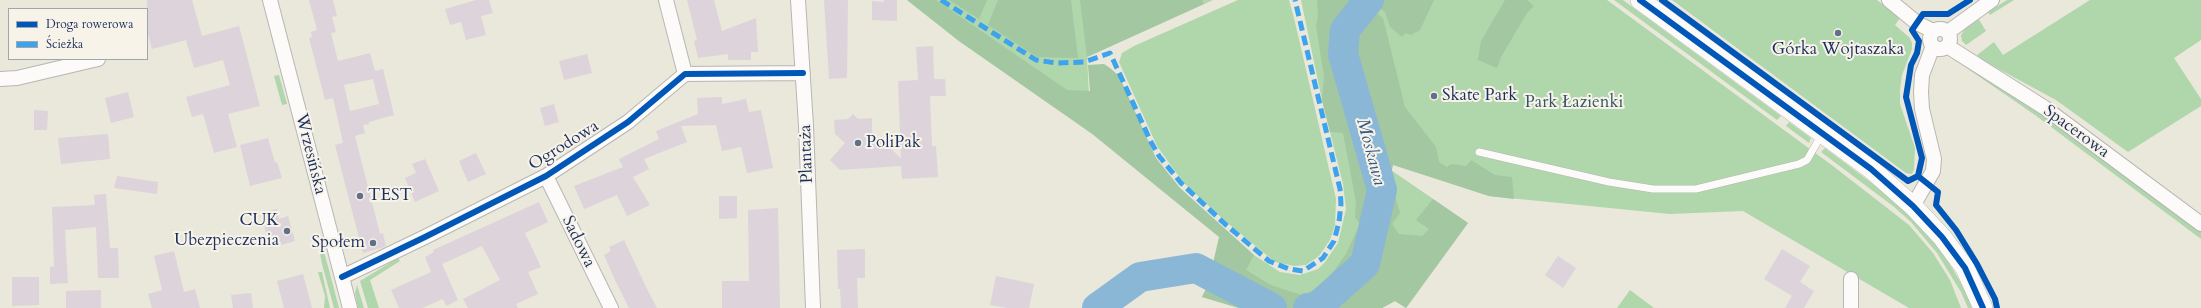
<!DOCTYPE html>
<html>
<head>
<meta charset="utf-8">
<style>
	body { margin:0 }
	#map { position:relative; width:2201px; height:308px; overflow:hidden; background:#eae7db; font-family:Cardo,serif }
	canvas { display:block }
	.legend { position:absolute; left:8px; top:8px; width:140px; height:52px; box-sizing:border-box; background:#f7f3e8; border:1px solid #9fa5b1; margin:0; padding:5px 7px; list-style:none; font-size:12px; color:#1b2f5e }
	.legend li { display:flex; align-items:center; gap:8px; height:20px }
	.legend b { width:20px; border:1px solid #9fa5b1 }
</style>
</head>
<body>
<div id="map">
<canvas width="2201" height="308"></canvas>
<ul class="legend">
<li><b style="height:5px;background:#0057b8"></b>Droga rowerowa</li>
<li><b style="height:5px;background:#3da3ed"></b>Ścieżka</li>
</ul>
</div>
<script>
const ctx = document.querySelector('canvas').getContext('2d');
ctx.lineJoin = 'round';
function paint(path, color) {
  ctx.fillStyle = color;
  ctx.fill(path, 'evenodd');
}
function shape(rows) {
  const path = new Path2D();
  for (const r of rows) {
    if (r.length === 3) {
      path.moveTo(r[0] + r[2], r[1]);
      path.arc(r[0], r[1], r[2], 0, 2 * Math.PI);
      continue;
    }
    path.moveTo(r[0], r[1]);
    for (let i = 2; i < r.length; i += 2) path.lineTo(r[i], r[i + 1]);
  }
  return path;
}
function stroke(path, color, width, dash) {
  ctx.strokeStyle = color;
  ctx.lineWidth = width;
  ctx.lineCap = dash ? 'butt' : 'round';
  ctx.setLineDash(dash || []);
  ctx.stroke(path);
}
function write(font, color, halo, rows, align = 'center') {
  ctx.font = font + ' Cardo,serif';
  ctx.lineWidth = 4;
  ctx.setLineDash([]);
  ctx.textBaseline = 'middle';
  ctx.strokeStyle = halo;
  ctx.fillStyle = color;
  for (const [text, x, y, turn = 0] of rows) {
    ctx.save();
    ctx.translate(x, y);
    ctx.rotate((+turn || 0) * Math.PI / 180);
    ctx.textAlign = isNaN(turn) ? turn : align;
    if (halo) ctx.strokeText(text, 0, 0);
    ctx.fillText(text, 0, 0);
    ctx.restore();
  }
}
const green = shape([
	[907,0,1213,0,1087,57,1091,133,959,41],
	[1238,0,1289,0,1294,18,1336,199,1335,225,1330,240,1319,256,1306,265,1294,266,1275,262,1224,220,1183,182,1157,146,1119,62,1122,53,1134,46],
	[1301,0,1607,0,1833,166,1909,225,1933,253,1950,280,1961,308,1909,308,1743,211,1670,214,1489,196,1393,164,1391,170,1468,223,1406,308,1395,301,1382,308,1239,308,1202,297,1208,285,1254,255,1280,272,1300,275,1318,269,1325,262,1338,243,1346,209,1343,184,1322,100],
	[1614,0,1623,0,1781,116,1777,120],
	[1672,0,1877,0,1900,18,1895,25,1910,38,1912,43,1912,49,1902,75,1900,89,1900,104,1915,148,1914,169,1912,174,1906,173],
	[2007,0,2014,0,1990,15,1988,12],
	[2090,0,2201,0,2201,40,2174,58,2201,99,2201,106,2128,152,2056,100,1984,61,1977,55,1994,42,2003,55],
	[1978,18,1986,31,1966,45,1962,41,1961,35,1965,29],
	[1955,60,2042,112,2201,230,2201,239,2035,115],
	[279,75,287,104,282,105,274,76],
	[1789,122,1811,138,1809,143,1786,126],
	[1825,148,1881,190,1914,219,1942,251,1965,290,1972,308,1968,308,1961,292,1937,253,1911,222,1893,206,1821,152],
	[324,252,329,270,339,308,334,308,322,264,320,253],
	[398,258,400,261,370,280,379,308,368,308,360,281],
	[322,272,330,308,324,308,325,296,318,272],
	[357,285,364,308,358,308,355,293],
	[1630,290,1654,308,1617,308]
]);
const forest = shape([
	[907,0,936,0,1067,90,1090,91,1088,65,1104,64,1110,68,1119,76,1156,158,1180,188,1254,255,1246,270,1271,285,1292,292,1302,295,1323,286,1346,254,1360,224,1355,217,1356,202,1343,133,1330,132,1322,100,1324,76,1316,26,1318,16,1317,0,1360,0,1383,18,1405,107,1436,147,1439,162,1447,167,1451,164,1466,166,1471,160,1495,175,1512,177,1514,199,1489,196,1393,165,1390,178,1400,213,1392,224,1399,234,1422,236,1429,229,1416,220,1433,199,1468,223,1406,308,1395,301,1382,308,1239,308,1202,297,1208,285,1219,237,1091,133,959,41],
	[949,0,987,0,979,19],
	[998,0,1071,0,1078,58,1037,57,988,25],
	[1080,0,1202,0,1204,4,1087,57],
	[1369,0,1434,0,1420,30,1411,35,1406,33,1402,37,1390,27,1385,12],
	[1505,0,1527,0,1534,6,1527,13,1501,57,1497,68,1478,60,1481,41]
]);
const river = shape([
	[1097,308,1140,277,1196,268,1272,308],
	[1308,308,1316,308,1365,264,1382,190,1343,54,1345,30,1369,0]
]);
const building = shape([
	[147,0,192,0,202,36,239,26,260,106,228,114,237,147,214,153,203,114,192,117,186,97,230,85,223,60,194,68,186,40,152,49,147,31],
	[309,0,333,0,337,16,332,17,336,32,331,33,338,61,370,53,375,71,383,69,394,115,369,122,369,124,363,125,365,133,355,136,380,234,383,233,386,246,384,247,363,253,335,145,343,143,333,98,325,100,309,38,312,37,311,32,317,30],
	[373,79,379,104,350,111,344,85],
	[476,0,489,0,493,13,481,16,486,35,466,40,461,22,450,25,445,9],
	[687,0,714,0,722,31,756,18,758,52,751,52,751,60,728,60,728,54,698,58,694,41,697,40],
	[824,0,848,0,847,78,829,79],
	[884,0,897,0,897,21,872,20,872,1,884,2],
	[933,46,934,79,945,79,946,96,930,96,932,146,936,146,938,177,902,179,901,166,840,170,830,160,845,143,835,134,834,120,848,119,853,114,858,119,872,118,872,132,901,158,898,81,918,80,916,47],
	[587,54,592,73,564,80,559,61],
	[128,92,134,117,111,123,105,98],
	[722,97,722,104,746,99,749,112,761,110,773,168,747,173,741,147,722,151,716,125,681,126,687,142,644,159,649,169,633,177,650,205,627,216,617,195,584,209,574,186,623,167,619,159,659,139,656,131,698,114,697,98],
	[554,104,559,122,545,126,540,108],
	[34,110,48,111,47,130,34,130],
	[108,134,110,159,61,164,58,138],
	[268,138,275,163,277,162,282,178,250,186,240,145],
	[476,153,486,174,468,182,459,161],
	[425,159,439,191,415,202,405,178,416,173,412,164],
	[117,176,158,182,157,194,114,188],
	[106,194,110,248,118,248,119,278,98,278,96,227,65,230,68,283,50,284,50,267,54,266,52,207,95,205,94,195],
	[719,196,737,196,737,218,719,219],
	[539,202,548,222,525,233,541,267,528,272,538,294,516,304,518,308,468,308,463,299,500,280,482,246,442,264,458,300,446,306,443,299,422,308,399,308,391,290,431,272,425,257,434,252,433,250],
	[778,208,780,308,722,308,722,281,749,281,748,210],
	[277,209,279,219,288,216,295,241,270,248,261,213],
	[624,240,647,289,657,308,629,308,615,280,604,255,611,251,609,247],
	[865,249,865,278,857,278,858,308,841,308,840,289,838,289,837,250],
	[1782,249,1810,266,1800,282,1814,291,1804,308,1785,308,1792,296,1764,279],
	[174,251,184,292,195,289,200,308,152,308,148,294,162,290,154,256],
	[1558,256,1576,268,1563,288,1545,275],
	[303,274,312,308,284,308,277,281],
	[996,276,1034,284,1029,308,1008,308,990,305],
	[12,277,39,277,39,305,12,306],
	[101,290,101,308,66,308,66,291],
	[251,293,253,308,233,308,231,295]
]);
const lane = shape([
	[1479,152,1609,182,1653,189,1696,189,1799,164,1807,160,1822,134]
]);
const street = shape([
	[270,0,350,308],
	[666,0,685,74],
	[798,0,806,126,813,308],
	[1889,0,1917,23,1933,31],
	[1940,39,10],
	[1948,32,1992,0],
	[1947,46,2045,108,2201,224],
	[0,79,17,78,98,59],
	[546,176,611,308],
	[1913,206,1933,171,1934,159,1922,109,1921,92,1922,75,1933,46],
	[342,277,425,237,546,176,628,122,685,74,803,73],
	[1851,279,1851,308]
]);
const secondary = shape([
	[1640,0,1871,169,1913,206,1942,237,1965,268,1983,308]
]);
const quiet = shape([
	[941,0,1036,60,1056,63,1084,62,1110,53,1151,142,1159,156,1181,183,1225,224,1269,261,1289,269,1303,271,1323,258,1334,241,1339,222,1341,204,1340,189,1295,0]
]);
const cycleway = shape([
	[1640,0,1871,169,1913,206,1942,237,1965,268,1983,308],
	[1662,0,1908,181,1918,176,1938,192,1936,205,1956,230,1977,264,1995,299,1997,308],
	[1918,176,1922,158,1906,97,1911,65,1917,53,1919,41,1912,30,1923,14,1948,14,1970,0],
	[342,277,425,237,546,176,628,122,685,74,803,73]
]);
const markers = [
	[1838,33,4,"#636f8a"],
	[1434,96,4,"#636f8a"],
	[858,143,4,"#636f8a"],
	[360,196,4,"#636f8a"],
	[287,231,4,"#636f8a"],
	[373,243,4,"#636f8a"]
];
const poiNames = [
	["Górka Wojtaszaka",1838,50,"center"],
	["Skate Park",1442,96],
	["PoliPak",866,143],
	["TEST",368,196],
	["CUK",279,221,"right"],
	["Ubezpieczenia",279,241,"right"],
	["Społem",365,243,"right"]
];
const parkNames = [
	["Park Łazienki",1574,103]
];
const streetNames = [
	["Spacerowa",2076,132,36],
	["Ogrodowa",564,146,-32],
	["Wrzesińska",310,154,76],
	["Plantaża",807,154,-92],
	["Sadowa",578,242,64]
];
const waterNames = [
	["Moskawa",1370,152,75]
];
paint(green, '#b0d6ac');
paint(forest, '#a2c7a1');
stroke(river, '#8bb7d7', 30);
paint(building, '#dcd4da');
stroke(lane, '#b6b7b4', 8);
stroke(street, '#b6b7b4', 16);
stroke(secondary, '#b6b7b4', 20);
stroke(lane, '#fcfbfa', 7);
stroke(street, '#fcfbfa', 14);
stroke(secondary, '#fcfbfa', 19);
stroke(quiet, '#3da3ed', 5, [10, 5]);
stroke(cycleway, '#0057b8', 6);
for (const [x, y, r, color] of markers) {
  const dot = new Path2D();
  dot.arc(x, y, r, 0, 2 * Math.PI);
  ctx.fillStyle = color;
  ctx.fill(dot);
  stroke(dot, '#f7f3e8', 1.5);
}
write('17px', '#1b2f5e', '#f7f3e8', poiNames, 'left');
write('17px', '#345568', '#f7f3e8', parkNames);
write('17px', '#1b2f5e', '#f7f3e8', streetNames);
write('italic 18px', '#345788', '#f7f3e8', waterNames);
</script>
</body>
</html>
